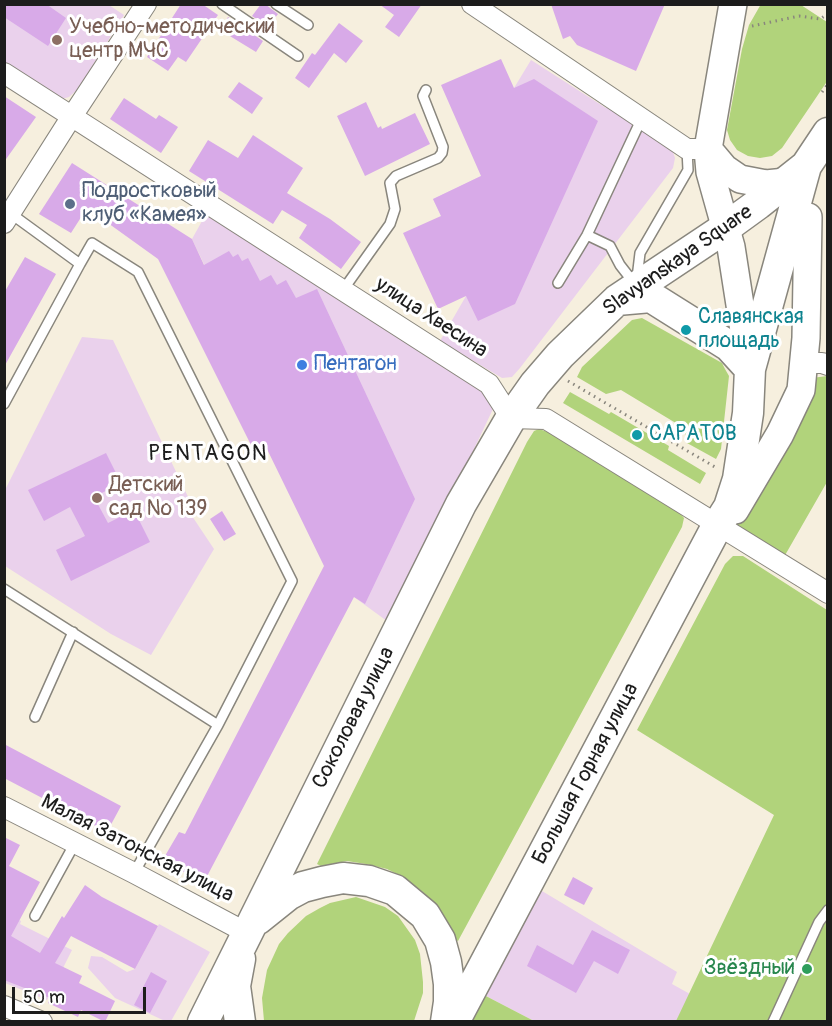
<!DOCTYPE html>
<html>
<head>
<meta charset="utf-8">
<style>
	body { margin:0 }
	#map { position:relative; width:832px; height:1026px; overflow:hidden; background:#f6efde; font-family:Pangolin,sans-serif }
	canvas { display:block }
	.frame { position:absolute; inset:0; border:6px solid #1c1c1c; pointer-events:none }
	.scale { position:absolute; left:12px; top:987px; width:134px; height:27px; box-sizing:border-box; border:3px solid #1c1c1c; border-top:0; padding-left:8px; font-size:18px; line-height:21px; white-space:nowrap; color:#1c1c1c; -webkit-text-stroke:4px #fff; paint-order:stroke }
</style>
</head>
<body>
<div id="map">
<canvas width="832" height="1026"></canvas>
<div class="frame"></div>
<div class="scale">50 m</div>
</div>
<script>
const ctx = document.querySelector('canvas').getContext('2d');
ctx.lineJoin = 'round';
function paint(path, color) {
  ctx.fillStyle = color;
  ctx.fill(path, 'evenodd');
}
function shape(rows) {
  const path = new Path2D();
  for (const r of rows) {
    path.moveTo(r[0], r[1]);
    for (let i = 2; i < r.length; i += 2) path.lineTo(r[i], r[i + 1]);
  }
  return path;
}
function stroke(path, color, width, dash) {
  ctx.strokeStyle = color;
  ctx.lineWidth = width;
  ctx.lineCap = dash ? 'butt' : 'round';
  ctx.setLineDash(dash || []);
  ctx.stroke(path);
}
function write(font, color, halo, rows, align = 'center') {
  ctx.font = font + ' Pangolin,sans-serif';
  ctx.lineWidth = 6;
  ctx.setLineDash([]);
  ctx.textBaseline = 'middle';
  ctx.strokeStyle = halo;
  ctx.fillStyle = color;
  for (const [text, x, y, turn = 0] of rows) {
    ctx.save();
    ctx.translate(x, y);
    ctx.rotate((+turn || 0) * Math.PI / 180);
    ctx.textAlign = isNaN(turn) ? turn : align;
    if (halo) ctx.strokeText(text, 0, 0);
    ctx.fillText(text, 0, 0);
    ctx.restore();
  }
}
const built = shape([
	[4,5,109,5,124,15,78,89,69,97,58,100,5,65],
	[531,60,606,108,612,108,673,152,675,158,673,168,520,368,512,377,502,378,440,341,466,296,501,279,465,204,441,216,433,199,481,176,514,88],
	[207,212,493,397,493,409,391,624,354,597,363,579,286,436,192,239],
	[82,337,113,340,191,503,186,507,214,549,151,655,111,634,5,566,4,492],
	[537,888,677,972,672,984,690,994,676,1022,534,1021,482,994],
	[4,913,21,921,20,924,72,950,47,1000,5,983],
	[159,924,210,952,171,1021,165,1021,115,998,88,968,91,956,102,957,127,972,135,969]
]);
const green = shape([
	[761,4,801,5,827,22,828,80,782,148,772,156,760,158,748,156,737,150,730,140,727,130,742,49,749,25],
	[642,318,722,363,725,369,729,376,721,449,716,459,687,443,684,428,621,390,606,394,577,377,582,367,632,320],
	[827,376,827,482,784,557,737,525,735,517,812,378],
	[570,392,609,414,611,412,669,446,668,450,706,473,700,484,563,403],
	[539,429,548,432,679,512,684,518,682,527,458,941,453,938,436,906,424,893,405,878,387,869,366,864,347,861,321,866,317,864,527,442,534,431],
	[733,556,743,556,827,610,827,1021,676,1021,774,815,637,730,725,564],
	[356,897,385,907,398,916,415,940,420,954,423,982,423,993,414,1021,264,1021,262,998,267,970,279,944,288,933,306,916,320,908,330,903],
	[482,994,534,1021,472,1022,474,1011]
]);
const building = shape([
	[4,4,46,4,66,18,48,46,4,17],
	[181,4,202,4,218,15,186,62,178,57,168,71,147,57],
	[261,4,265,4,278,14,268,27,252,16],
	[379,4,422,4,399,37,385,27,394,15],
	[551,4,665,4,636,71,577,45,570,36,563,39],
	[228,17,263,41,256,52,220,30],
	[339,23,363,41,346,63,334,53,309,88,295,78,312,53,315,55],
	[501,59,514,88,534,79,598,121,515,304,478,321,466,296,438,309,403,233,441,216,433,199,481,176,441,85],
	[239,82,263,98,252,114,228,97],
	[4,96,36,117,4,162],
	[124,98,156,119,159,115,178,127,161,153,110,119],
	[366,102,378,128,381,126,382,129,415,113,430,144,365,176,337,116],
	[253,135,303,168,287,193,330,219,361,242,341,269,299,238,307,225,282,210,273,224,189,171,208,140,238,158],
	[72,163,192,239,204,265,229,251,233,257,238,254,242,261,248,258,260,281,271,275,277,285,286,280,296,298,317,289,415,499,365,604,354,597,204,882,162,861,179,832,185,834,324,566,265,445,254,451,158,259,87,208,71,233,39,214],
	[25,257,56,274,4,367,4,293],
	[106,453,121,483,94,497,108,523,134,510,150,542,71,581,56,550,85,536,70,507,44,521,28,490],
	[222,511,236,534,224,541,210,519],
	[4,744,121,806,107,832,4,778],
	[4,837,20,845,9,866,40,882,11,936,40,953,62,916,64,918,85,885,102,897,158,926,135,969,71,936,55,963,82,976,79,983,115,1001,105,1022,81,1010,78,1017,48,1003,50,998,4,980],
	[573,877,593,888,584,905,564,895],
	[592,930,630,950,618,974,594,961,576,993,527,966,537,945,573,965],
	[151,972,167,981,150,1013,134,1005]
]);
const path = shape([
	[752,26,799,16,820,19,826,15],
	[822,92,828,84],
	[568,381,715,467]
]);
const lane = shape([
	[222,4,298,56],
	[276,4,308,25],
	[10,213,80,264,92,243,138,272,292,581,218,725,134,873],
	[587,235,610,246,620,265,634,283],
	[637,278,640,253,688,170,687,149],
	[558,283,587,235,641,120],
	[343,290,390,224,395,209,390,183,396,176,438,158,442,153,443,147,423,96,426,90],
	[4,404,80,264],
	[4,589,218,725],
	[35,717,73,632],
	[35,916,75,843],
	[773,1022,819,922,828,910]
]);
const street = shape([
	[472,4,687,149,708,149],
	[4,73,489,384,511,418,546,419,828,593],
	[4,223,65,127,146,4],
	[804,363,822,363,828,365],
	[4,807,134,873,247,933],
	[4,1006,42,1022]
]);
const secondary = shape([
	[733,4,708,149,710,172,731,247,750,369],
	[708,149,724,168,740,179,766,184,786,182],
	[735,510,780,434,801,390,806,338,808,217]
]);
const primary = shape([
	[617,300,651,297,729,346,750,369],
	[258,919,288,895,303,887,322,882,343,878,369,881,395,890,425,915,440,940,446,962,449,984,449,1002,446,1022],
	[240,959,235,986,240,1022],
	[203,1022,461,504,511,418,535,384,560,355,617,300,725,228,758,204,806,166,828,133],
	[454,1022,717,526,729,507,738,479,748,413,750,369,806,166]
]);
const markers = [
	[57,40,6,"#8d6e63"],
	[70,204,6,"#5c6f8a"],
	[686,330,6,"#0f9aa8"],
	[302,365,6,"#3f7fe0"],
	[637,435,6,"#0f9aa8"],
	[97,498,6,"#8d6e63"],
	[807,969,6,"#2e9e5b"]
];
const educationNames = [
	["Учебно-методический",69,28],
	["центр МЧС",69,52],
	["Детский",109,486],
	["сад № 139",109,510]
];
const serviceNames = [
	["Подростковый",82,192],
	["клуб «Камея»",82,216]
];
const streetNames = [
	["Slavyanskaya Square",678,261,-35],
	["улица Хвесина",431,318,33],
	["Соколовая улица",354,718,-63],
	["Большая Горная улица",586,774,-62],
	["Малая Затонская улица",137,849,27]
];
const cultureNames = [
	["Славянская",698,318],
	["площадь",698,342],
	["САРАТОВ",649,435]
];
const shopNames = [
	["Пентагон",314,365]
];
const leisureNames = [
	["Звёздный",795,969]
];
const neighbourhoodNames = [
	["PENTAGON",208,454]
];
paint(built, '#ead1ec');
paint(green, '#b1d37b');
paint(building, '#d8aae8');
stroke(lane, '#89867d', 12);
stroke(street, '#89867d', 22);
stroke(secondary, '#89867d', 30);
stroke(primary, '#89867d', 33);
stroke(path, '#89867d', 3, [1.5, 4.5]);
stroke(lane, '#fff', 9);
stroke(street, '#fff', 20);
stroke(secondary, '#fff', 27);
stroke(primary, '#fff', 30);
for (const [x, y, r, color] of markers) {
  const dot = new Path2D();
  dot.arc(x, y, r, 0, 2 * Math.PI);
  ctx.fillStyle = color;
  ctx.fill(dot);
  stroke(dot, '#fff', 2);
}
write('21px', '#785e54', '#fff', educationNames, 'left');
write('21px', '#4e5e75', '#fff', serviceNames, 'left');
write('21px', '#1c1c1c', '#fff', streetNames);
write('21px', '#0d838f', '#fff', cultureNames, 'left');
write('21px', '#366cbe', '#fff', shopNames, 'left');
write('21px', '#27864d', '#fff', leisureNames, 'right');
ctx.letterSpacing = '1.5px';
write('22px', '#1c1c1c', '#fff', neighbourhoodNames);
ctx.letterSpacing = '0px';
</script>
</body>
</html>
